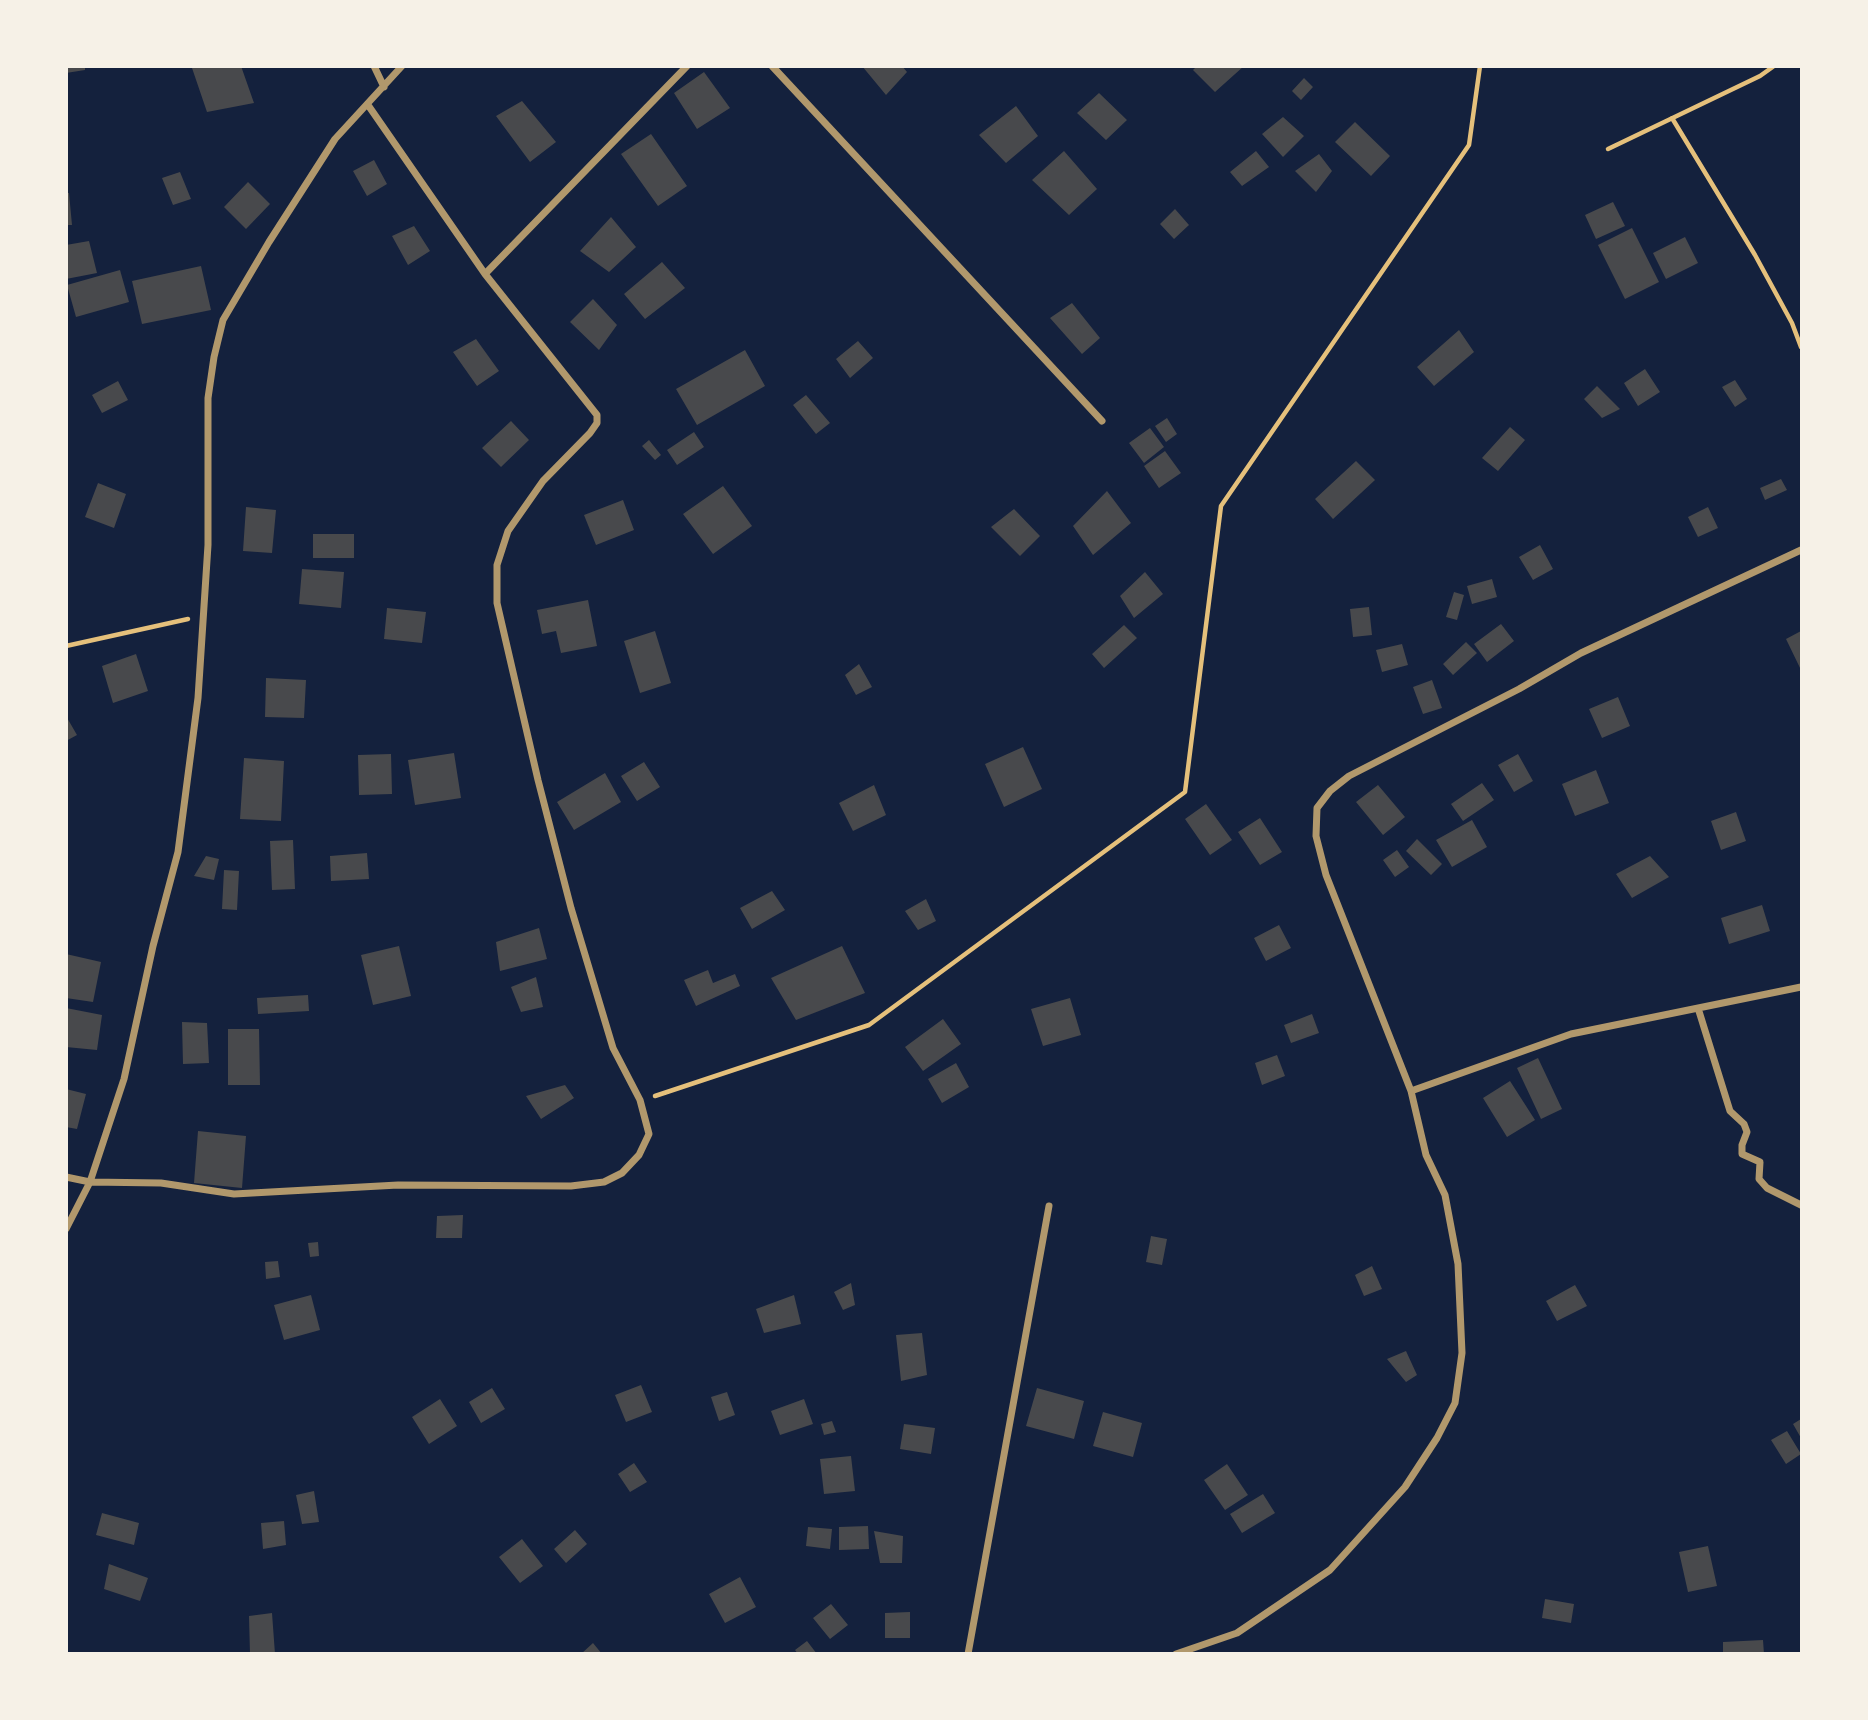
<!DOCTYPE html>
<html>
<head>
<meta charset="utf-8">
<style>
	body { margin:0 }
	#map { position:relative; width:1868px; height:1720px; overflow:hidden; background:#14213d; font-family:"PT Sans",sans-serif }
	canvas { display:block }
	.frame { position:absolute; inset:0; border:68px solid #f6f1e7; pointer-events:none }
</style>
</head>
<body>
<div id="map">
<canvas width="1868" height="1720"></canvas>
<div class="frame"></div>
</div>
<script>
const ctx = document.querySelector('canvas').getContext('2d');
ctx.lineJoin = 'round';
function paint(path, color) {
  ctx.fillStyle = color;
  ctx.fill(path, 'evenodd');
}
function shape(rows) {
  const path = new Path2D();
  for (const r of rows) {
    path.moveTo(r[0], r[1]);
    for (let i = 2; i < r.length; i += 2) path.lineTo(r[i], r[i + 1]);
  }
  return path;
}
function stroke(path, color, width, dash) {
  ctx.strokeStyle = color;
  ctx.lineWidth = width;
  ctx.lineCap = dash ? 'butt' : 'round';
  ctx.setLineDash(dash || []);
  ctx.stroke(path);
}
const building = shape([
	[66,66,85,66,85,70,66,73],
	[202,66,241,66,254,103,207,112,192,68],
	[862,66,902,66,907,72,886,95],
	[1197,66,1244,66,1215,92,1193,70],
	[704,72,730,108,697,129,674,93],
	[1304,78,1313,87,1301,100,1292,91],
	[1099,93,1127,120,1106,140,1077,113],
	[522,101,556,142,530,162,496,116],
	[1016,106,1038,136,1006,163,979,135],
	[1283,117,1304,136,1283,157,1262,134],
	[1355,122,1390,156,1371,176,1335,142],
	[651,134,687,186,658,206,621,154],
	[1064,151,1097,189,1069,215,1032,180],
	[1256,151,1269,167,1242,186,1230,172],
	[1319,154,1332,171,1316,192,1295,171],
	[374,160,387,184,367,196,353,171],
	[180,172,191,199,173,205,162,178],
	[248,182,270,204,246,229,224,207],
	[66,193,69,193,72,225,66,225],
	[1613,202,1625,226,1596,239,1585,215],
	[1175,209,1189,225,1174,239,1160,224],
	[611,217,636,247,609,272,580,251],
	[414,226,430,251,408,265,392,236],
	[1632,228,1659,282,1625,299,1598,245],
	[1685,237,1698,263,1666,279,1653,253],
	[89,241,97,273,66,279,66,245],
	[662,262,685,288,645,319,624,294],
	[201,266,211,310,142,324,132,281],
	[120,270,129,302,76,317,67,285],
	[593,299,617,325,599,350,570,322],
	[1072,303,1100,338,1082,354,1050,318],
	[1459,330,1474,352,1434,386,1417,367],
	[476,339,499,371,477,386,453,352],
	[858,341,873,358,850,378,836,359],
	[745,350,765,386,697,425,676,389],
	[1645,369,1660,392,1638,406,1624,383],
	[1735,380,1747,399,1735,407,1722,387],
	[118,381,128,400,102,413,92,395],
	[1597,386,1620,409,1602,418,1584,399],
	[806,395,830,423,816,434,793,405],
	[1167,418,1177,434,1166,442,1155,426],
	[511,421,529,440,501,467,482,448],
	[1510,427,1525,440,1498,471,1482,458],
	[1150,428,1164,447,1144,463,1129,443],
	[694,432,704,447,677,465,667,450],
	[649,440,661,455,655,460,642,446],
	[1165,451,1181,473,1159,488,1144,466],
	[1356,461,1375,480,1333,519,1315,499],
	[1781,479,1787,490,1765,500,1760,488],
	[98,483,126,494,114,528,85,517],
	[723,486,752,526,713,554,683,514],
	[1107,491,1131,523,1093,555,1073,526],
	[623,500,634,530,596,545,584,515],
	[246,507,276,510,272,553,243,551],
	[1708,507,1718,528,1698,537,1688,517],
	[1014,509,1040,536,1020,556,991,527],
	[313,534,354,534,354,558,313,558],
	[1540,545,1553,569,1533,580,1519,557],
	[302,569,344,572,341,608,299,604],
	[1145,572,1163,594,1134,618,1120,596],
	[1492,579,1497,597,1472,604,1467,586],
	[1454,592,1464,595,1457,620,1446,617],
	[588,600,597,646,561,653,556,631,542,634,537,610],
	[1369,607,1372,635,1353,637,1350,609],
	[387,608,426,612,422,643,384,639],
	[1501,624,1514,641,1487,662,1474,644],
	[1124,625,1137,638,1104,668,1092,654],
	[655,631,671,683,640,693,624,641],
	[1801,631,1801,670,1786,639],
	[1466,642,1477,653,1453,675,1443,664],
	[1402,644,1408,665,1382,672,1376,650],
	[136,654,148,691,113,703,102,666],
	[859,664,872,687,856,695,845,675],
	[266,678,306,680,304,718,265,717],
	[1432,680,1442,708,1423,714,1413,687],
	[1618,697,1630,726,1602,738,1589,709],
	[66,716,77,735,66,741],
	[1023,747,1042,789,1004,807,985,764],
	[454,753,461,798,415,805,408,760],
	[391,754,392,794,359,795,358,755],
	[1518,754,1533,781,1514,792,1498,765],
	[244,758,284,761,281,821,240,819],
	[644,762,660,787,637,801,621,776],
	[1596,770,1609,803,1575,816,1562,784],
	[605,773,621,802,574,830,557,802],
	[1482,783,1494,800,1463,821,1451,804],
	[874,785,886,815,853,831,839,803],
	[1378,785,1405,817,1383,835,1356,802],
	[1206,804,1232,840,1210,855,1185,819],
	[1736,812,1746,841,1721,850,1711,821],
	[1260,818,1282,852,1260,865,1238,832],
	[1472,820,1487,847,1452,867,1436,840],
	[1417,839,1442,864,1431,875,1406,851],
	[293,840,295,889,272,890,270,841],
	[1397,850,1409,867,1395,877,1383,860],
	[367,853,369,879,331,881,330,856],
	[206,856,219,859,214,880,194,876],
	[1650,856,1669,877,1632,898,1616,874],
	[224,870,239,871,237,910,222,909],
	[772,891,785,910,752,929,740,908],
	[926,899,936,921,918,930,905,911],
	[1762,905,1770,931,1729,944,1721,918],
	[1279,925,1291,948,1266,961,1254,938],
	[539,928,547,959,500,971,496,942],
	[399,946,411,996,373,1005,361,955],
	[842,946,865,993,796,1020,771,978],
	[66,954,101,962,93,1002,66,998],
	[708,970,713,983,735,974,740,986,696,1006,684,980],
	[536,977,543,1007,521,1012,511,987],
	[308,995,309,1011,258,1014,257,998],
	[1070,998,1081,1035,1043,1046,1031,1009],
	[66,1008,102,1015,97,1050,66,1047],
	[1312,1014,1319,1033,1291,1043,1284,1025],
	[943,1019,961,1044,923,1071,905,1047],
	[182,1022,207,1023,209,1063,183,1064],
	[228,1029,259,1029,260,1085,228,1085],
	[1277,1055,1285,1076,1262,1085,1255,1063],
	[1538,1058,1562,1109,1541,1119,1517,1068],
	[956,1063,969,1087,942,1103,928,1079],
	[1510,1081,1535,1120,1507,1137,1483,1098],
	[565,1085,574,1098,541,1119,526,1096],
	[66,1089,86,1094,77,1129,66,1127],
	[198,1131,246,1136,242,1188,194,1183],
	[463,1215,462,1238,436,1238,437,1216],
	[1151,1236,1167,1239,1162,1265,1146,1262],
	[318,1242,319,1256,310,1257,308,1243],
	[278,1261,280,1277,266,1279,265,1262],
	[1372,1266,1382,1289,1364,1296,1355,1275],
	[851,1283,855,1305,843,1310,834,1292],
	[1575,1285,1587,1306,1557,1321,1546,1301],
	[311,1295,320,1330,284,1340,274,1305],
	[794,1295,801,1324,764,1333,756,1309],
	[922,1333,927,1375,901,1381,896,1335],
	[1406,1351,1417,1375,1406,1382,1387,1359],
	[641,1385,652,1412,626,1422,615,1395],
	[492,1388,505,1409,481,1423,469,1402],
	[1037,1388,1084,1401,1074,1439,1026,1426],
	[727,1392,735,1415,719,1421,711,1397],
	[440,1399,457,1426,429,1444,412,1417],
	[804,1399,813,1424,780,1435,771,1411],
	[1103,1412,1142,1423,1133,1457,1093,1446],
	[1801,1419,1801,1438,1793,1424],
	[832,1421,836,1432,824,1435,821,1424],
	[904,1424,935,1428,931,1454,900,1449],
	[1787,1431,1801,1454,1786,1464,1771,1440],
	[851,1456,855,1491,824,1494,820,1459],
	[634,1463,647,1482,630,1492,618,1474],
	[1227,1464,1248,1495,1225,1510,1204,1480],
	[314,1491,319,1522,302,1524,296,1495],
	[1263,1494,1275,1513,1242,1533,1230,1514],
	[102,1513,139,1523,134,1545,96,1535],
	[284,1521,286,1545,263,1549,261,1523],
	[868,1526,869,1549,839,1550,839,1527],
	[808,1527,832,1529,830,1549,806,1546],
	[575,1530,587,1544,566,1563,554,1549],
	[874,1531,903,1536,902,1563,880,1563],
	[522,1539,543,1566,520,1583,499,1557],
	[1708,1546,1717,1586,1688,1592,1679,1552],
	[109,1564,148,1578,140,1601,104,1589],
	[740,1577,756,1607,725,1623,709,1594],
	[1545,1599,1574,1604,1571,1623,1542,1618],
	[831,1604,848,1625,830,1639,813,1618],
	[910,1612,910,1638,885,1638,885,1613],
	[272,1613,275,1654,250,1654,249,1616],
	[1763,1640,1764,1654,1723,1654,1723,1642],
	[807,1641,817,1654,798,1654,795,1650],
	[593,1643,602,1654,581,1654]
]);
const path = shape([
	[1672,118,1755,255,1792,323,1801,347],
	[1608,149,1760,76,1774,66],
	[66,646,188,619],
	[655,1096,869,1025,1185,792,1221,506,1469,145,1480,66]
]);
const minor = shape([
	[374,66,384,87],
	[772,66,1102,421],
	[485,274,687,66],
	[1698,1008,1730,1111,1744,1124,1747,1132,1742,1145,1742,1154,1760,1162,1759,1179,1767,1188,1801,1205],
	[1411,1091,1571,1034,1801,987],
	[66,1177,90,1182,161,1183,234,1194,398,1185,571,1186,604,1182,622,1173,639,1155,649,1134,640,1100,613,1048,571,908,538,780,497,603,497,565,508,531,543,481,590,433,597,423,597,415,485,274,368,105],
	[66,1229,90,1182,124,1079,153,946,178,852,198,698,208,545,208,398,214,357,223,320,269,242,335,139,402,66],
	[968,1654,1049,1206],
	[1176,1654,1237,1633,1330,1570,1405,1487,1437,1438,1455,1403,1462,1353,1458,1264,1445,1195,1426,1155,1411,1091,1326,875,1316,836,1317,808,1330,791,1349,776,1519,689,1581,653,1801,550]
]);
paint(building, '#48494c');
stroke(path, '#e5c07b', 4.5);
stroke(minor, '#b1986c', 7);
</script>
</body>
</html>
